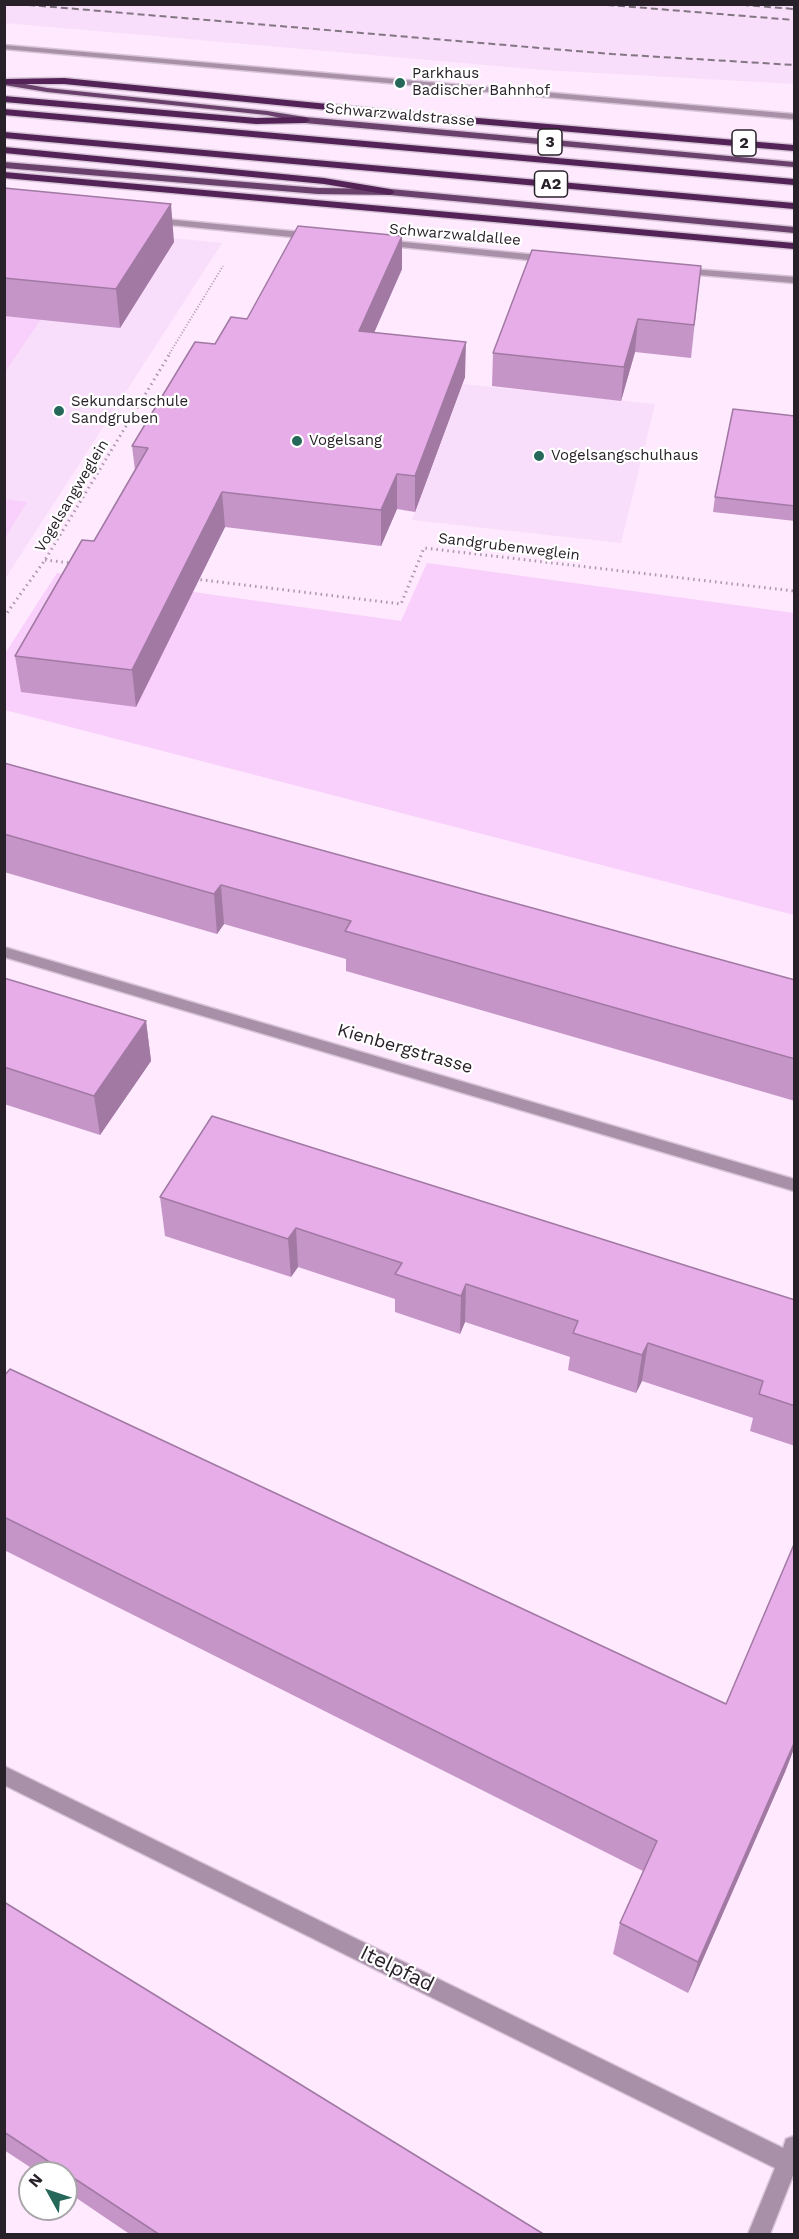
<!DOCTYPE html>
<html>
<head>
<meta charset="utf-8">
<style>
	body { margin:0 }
	#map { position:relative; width:799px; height:2239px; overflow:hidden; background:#fee9fe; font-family:"Work Sans",sans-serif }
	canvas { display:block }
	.frame { position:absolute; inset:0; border:6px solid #292129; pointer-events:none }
	.north { position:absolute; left:18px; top:2161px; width:60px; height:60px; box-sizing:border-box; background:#fff; border:2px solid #a9a6a9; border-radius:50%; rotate:310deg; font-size:16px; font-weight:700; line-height:24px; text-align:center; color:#292129 }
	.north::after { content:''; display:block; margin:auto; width:21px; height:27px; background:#256758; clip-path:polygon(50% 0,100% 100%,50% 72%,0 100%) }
</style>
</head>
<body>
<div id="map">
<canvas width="799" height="2239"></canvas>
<div class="frame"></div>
<div class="north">N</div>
</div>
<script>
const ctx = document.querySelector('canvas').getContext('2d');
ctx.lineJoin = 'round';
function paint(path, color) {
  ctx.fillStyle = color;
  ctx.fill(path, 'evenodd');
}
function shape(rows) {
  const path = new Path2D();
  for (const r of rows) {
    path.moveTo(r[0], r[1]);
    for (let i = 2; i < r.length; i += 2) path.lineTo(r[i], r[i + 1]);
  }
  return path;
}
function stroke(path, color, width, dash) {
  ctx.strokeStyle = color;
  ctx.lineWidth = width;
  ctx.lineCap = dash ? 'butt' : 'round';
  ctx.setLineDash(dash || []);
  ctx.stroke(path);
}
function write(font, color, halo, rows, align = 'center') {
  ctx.font = font + ' "Work Sans",sans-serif';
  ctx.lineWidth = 4.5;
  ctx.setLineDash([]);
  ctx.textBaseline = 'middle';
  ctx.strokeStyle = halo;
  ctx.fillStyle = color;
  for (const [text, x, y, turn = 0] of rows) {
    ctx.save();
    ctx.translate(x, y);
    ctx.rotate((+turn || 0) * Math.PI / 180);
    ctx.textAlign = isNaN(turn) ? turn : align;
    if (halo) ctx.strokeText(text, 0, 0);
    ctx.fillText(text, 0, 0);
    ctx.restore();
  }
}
const built = shape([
	[4,5,794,5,794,84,543,70,5,23],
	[5,221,222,243,5,579],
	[463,384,655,404,621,543,412,520]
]);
const green = shape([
	[5,316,41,319,5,372],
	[5,499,27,502,5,538,4,499],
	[427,563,794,613,794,915,5,710,4,655,57,573,401,621]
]);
const pathFar1 = shape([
	[168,356,223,266]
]);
const path = shape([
	[45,560,71,563],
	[195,579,401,604,424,548,794,591],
	[4,617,45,560,169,355]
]);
const minor = shape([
	[4,45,794,114,794,119,4,49,4,45],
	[154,218,312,233,317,236,312,239,151,223,149,221,154,218],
	[384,240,548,256,553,259,548,262,381,245,379,243,384,240],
	[679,268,794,277,794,283,676,273,674,271,679,268],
	[4,947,794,1179,794,1191,4,957,4,947],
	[4,1766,783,2148,786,2139,794,2136,794,2173,770,2234,748,2234,775,2168,4,1785,4,1766]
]);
const major = shape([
	[4,80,47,88,267,111,305,117,794,162,794,167,305,123,267,115,47,92,4,85,4,80],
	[4,162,318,188,390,189,794,227,794,233,390,195,318,194,4,168,4,162]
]);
const highway = shape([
	[64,78,419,113,794,145,794,151,419,119,64,84,4,84,4,80,7,79,64,78],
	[4,96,256,118,305,117,310,120,305,123,256,124,4,102,4,96],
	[4,109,794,179,794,185,4,115,4,109],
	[4,132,794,203,794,209,4,138,4,132],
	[4,147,324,178,390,189,395,192,390,195,324,184,4,153,4,147],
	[4,172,794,243,794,249,4,178,4,172]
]);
const rail = shape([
	[17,4,612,54,794,65],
	[596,4,794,20],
	[731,4,794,9]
]);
const wall = shape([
	[4,188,174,242,120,328,4,316],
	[402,236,402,269,374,332,465,377,415,512,397,509,381,546,225,527,136,707,21,692,15,656,94,541,135,470,132,446,215,344],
	[701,266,691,358,635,352,621,401,492,386,493,353],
	[795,416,795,521,713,512,715,497],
	[4,763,795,980,795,1101,346,971,346,959,224,924,217,934,4,872],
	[4,978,146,1021,151,1061,100,1135,4,1104],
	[160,1197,795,1300,795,1446,750,1431,753,1418,642,1381,636,1393,568,1370,570,1357,465,1322,460,1334,395,1312,395,1299,298,1267,291,1277,165,1236],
	[4,1376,726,1704,795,1542,795,1746,785,1772,688,1993,613,1954,620,1923,643,1871,4,1550],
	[4,1902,545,2235,131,2235,66,2191,66,2173,39,2173,4,2150]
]);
const shadedWall = shape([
	[171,204,174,242,120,328,116,289],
	[402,236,402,269,360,365,359,331],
	[638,319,635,352,621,401,624,367],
	[466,342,465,377,415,512,415,476],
	[397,474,397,509,381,546,381,510],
	[222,492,225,527,136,707,132,670],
	[221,885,224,924,217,934,214,894],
	[146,1021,151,1061,100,1135,94,1096],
	[296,1228,298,1267,291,1277,288,1239],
	[466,1284,465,1322,460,1334,461,1296],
	[648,1343,642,1381,636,1393,642,1355],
	[795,1741,795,1746,785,1772,688,1993,698,1962]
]);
const building = shape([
	[4,188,171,204,116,289,4,278,4,188],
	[298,226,402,236,359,331,466,342,415,476,397,474,381,510,222,492,132,670,15,656,82,540,94,541,148,448,132,446,195,342,215,344,231,317,247,319,298,226],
	[532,250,701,266,694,325,638,319,624,367,493,353,532,250],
	[733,409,795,416,795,506,715,497,733,409],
	[4,763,795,980,795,1059,345,931,351,921,221,885,214,894,4,834,4,763],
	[4,978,146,1021,94,1096,4,1067,4,978],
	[212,1116,795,1300,795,1406,759,1394,763,1381,648,1343,642,1355,573,1333,578,1321,466,1284,461,1296,395,1274,402,1263,296,1228,288,1239,160,1197,212,1116],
	[10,1369,726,1704,795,1542,795,1741,698,1962,620,1923,657,1841,4,1517,4,1376,10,1369],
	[4,1902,545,2235,160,2235,4,2132,4,1902]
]);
const markers = [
	[400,83,6,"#256758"],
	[59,411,6,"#256758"],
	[297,441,6,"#256758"],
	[539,456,6,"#256758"]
];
const farPoinames = [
	["Parkhaus",412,74],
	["Badischer Bahnhof",412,91],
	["Sekundarschule",71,402],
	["Sandgruben",71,419],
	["Vogelsang",309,441],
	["Vogelsangschulhaus",551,456]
];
const farStreetnames = [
	["Schwarzwaldstrasse",400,115,5],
	["Schwarzwaldallee",455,235,5],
	["Vogelsangweglein",72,496,-59],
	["Sandgrubenweglein",509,547,7]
];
const shields = [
	[550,142,24],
	[744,143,24],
	[551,184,33]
];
const shieldNames = [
	["3",550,142],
	["2",744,143],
	["A2",551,184]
];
const streetNames = [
	["Kienbergstrasse",405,1049,16]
];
const nearStreetnames = [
	["Itelpfad",397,1969,26]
];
paint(built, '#f8defa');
paint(green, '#f9cffb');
stroke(minor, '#d8c5d8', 3);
stroke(major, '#d8c5d8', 3);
stroke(highway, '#d8c5d8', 3);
stroke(pathFar1, '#a999a9', 2, [1, 2]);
stroke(path, '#a999a9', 3, [1.5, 4]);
paint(minor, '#a890a9');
paint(major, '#6a406c');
paint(highway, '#532357');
stroke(rail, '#837683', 2, [7, 4]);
paint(wall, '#c695c8');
paint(shadedWall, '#a179a3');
paint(building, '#e6ade9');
stroke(building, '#a179a3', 1.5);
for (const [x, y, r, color] of markers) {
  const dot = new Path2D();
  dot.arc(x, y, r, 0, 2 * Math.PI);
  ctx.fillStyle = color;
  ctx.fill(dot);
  stroke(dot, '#fff', 2);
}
write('15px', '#292129', '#fff', farPoinames, 'left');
write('15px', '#292129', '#fff', farStreetnames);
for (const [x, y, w] of shields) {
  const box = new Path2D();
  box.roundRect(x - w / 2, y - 13, w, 26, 4.5);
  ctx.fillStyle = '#fff';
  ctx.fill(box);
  stroke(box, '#292129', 1.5);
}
write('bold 16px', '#292129', null, shieldNames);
write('18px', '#292129', '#fff', streetNames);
write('21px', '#292129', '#fff', nearStreetnames);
</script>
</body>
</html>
